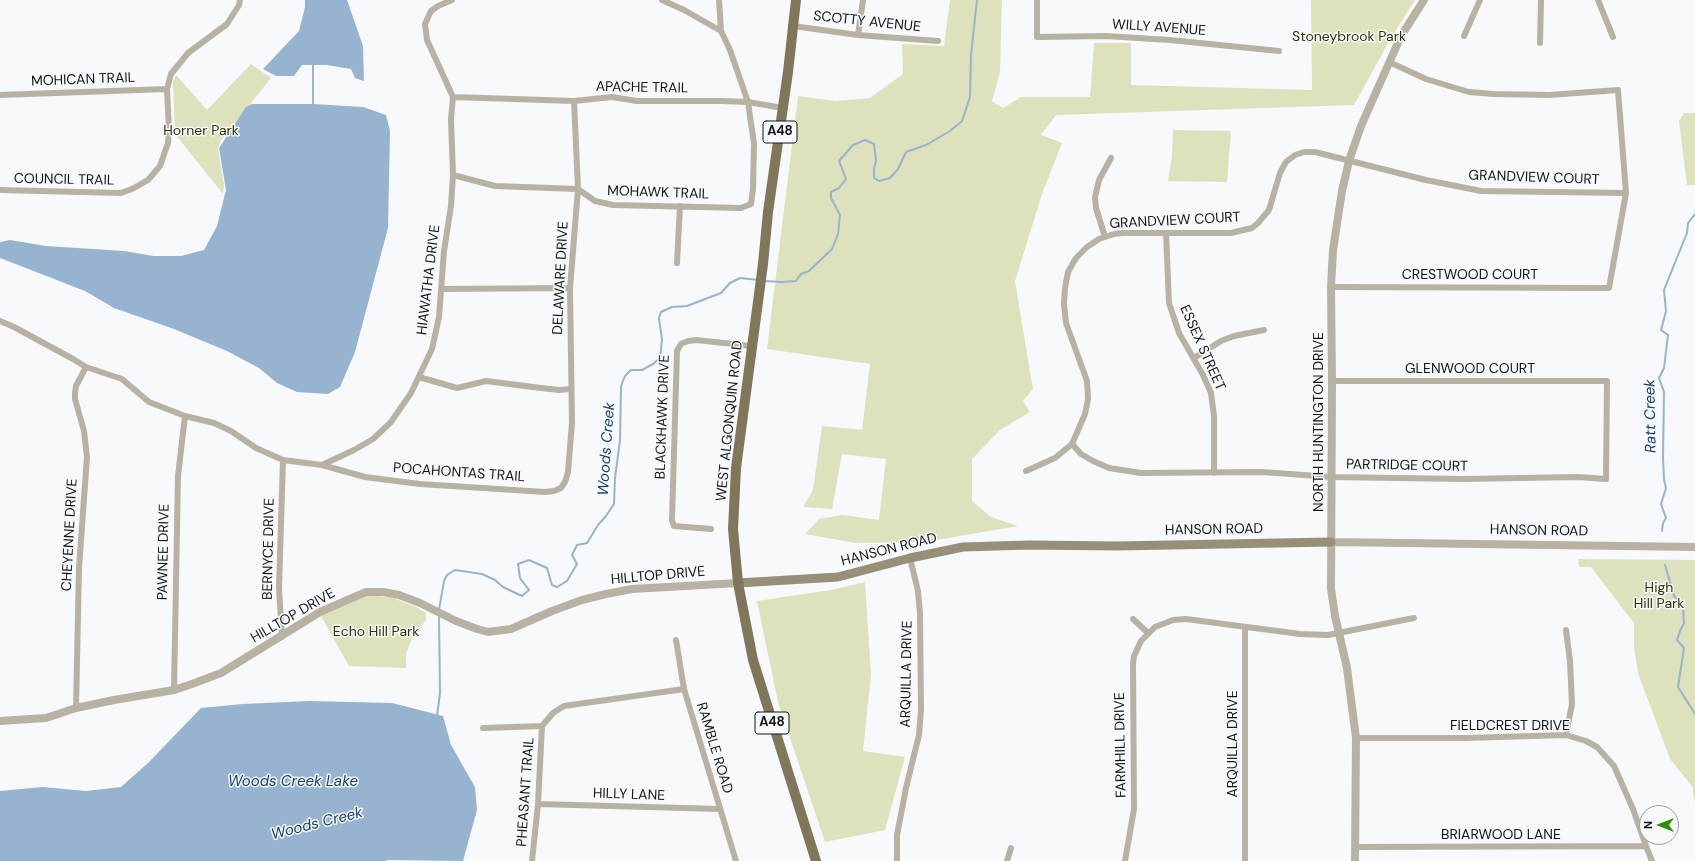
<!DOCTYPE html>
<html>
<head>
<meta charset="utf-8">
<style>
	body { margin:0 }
	#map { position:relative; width:1695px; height:861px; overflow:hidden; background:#f7f9fd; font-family:"DM Sans",sans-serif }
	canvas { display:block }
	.north { position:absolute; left:1639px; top:805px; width:40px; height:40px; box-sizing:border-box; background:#f7f9fd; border:1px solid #9b9da1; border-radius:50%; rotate:270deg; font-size:11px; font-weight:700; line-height:16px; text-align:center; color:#121417 }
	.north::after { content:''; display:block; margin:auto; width:14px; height:18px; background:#2b8f0c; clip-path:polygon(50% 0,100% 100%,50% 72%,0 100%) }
</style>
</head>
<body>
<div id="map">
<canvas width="1695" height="861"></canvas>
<div class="north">N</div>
</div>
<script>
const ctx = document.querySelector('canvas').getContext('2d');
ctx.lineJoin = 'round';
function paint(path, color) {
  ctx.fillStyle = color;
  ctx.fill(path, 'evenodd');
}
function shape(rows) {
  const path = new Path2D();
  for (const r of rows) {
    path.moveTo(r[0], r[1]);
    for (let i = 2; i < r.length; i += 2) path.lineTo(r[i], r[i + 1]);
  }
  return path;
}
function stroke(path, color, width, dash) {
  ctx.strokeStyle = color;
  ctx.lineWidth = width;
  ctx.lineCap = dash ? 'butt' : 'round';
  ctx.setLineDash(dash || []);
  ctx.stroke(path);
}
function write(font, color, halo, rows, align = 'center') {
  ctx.font = font + ' "DM Sans",sans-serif';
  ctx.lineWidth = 3;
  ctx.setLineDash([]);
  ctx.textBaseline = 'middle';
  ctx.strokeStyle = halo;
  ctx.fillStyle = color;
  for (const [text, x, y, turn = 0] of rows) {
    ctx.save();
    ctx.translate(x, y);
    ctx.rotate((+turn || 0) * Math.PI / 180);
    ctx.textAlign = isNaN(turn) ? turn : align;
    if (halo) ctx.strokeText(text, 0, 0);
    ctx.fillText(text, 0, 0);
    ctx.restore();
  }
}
const green = shape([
	[950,0,1002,0,1000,72,992,101,1003,108,1021,97,1090,97,1094,43,1131,43,1131,85,1312,90,1311,0,1415,0,1391,38,1354,105,1056,115,1041,135,1062,143,1042,194,1015,281,1033,389,1023,401,1030,412,1000,430,972,459,972,501,991,517,1018,526,925,542,856,543,805,534,819,519,842,515,879,520,886,459,842,454,832,509,803,507,813,490,822,426,862,430,870,364,767,349,798,96,836,101,870,98,903,74,902,44,944,46],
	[251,64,271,78,220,142,218,149,224,185,223,194,175,134,173,82,176,75,207,110],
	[1684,113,1695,113,1695,185,1687,185,1679,121],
	[1173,130,1231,131,1227,182,1168,181,1172,156],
	[1578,559,1695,560,1695,803,1692,786,1670,759,1638,673,1634,648,1634,623,1591,567,1579,567],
	[865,582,871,675,863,751,905,757,885,830,825,842,778,702,757,601,831,590],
	[370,595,393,598,416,607,426,613,426,620,412,638,406,654,406,668,349,666,321,616]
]);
const water = shape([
	[305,0,347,0,363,46,364,81,355,78,351,69,327,65,302,65,294,76,276,76,263,69,299,31,305,7],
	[252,104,313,104,363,107,386,115,390,131,388,228,355,352,340,387,328,394,297,392,277,383,259,368,227,351,174,329,114,308,85,291,0,258,0,242,10,240,46,246,124,251,154,256,181,256,204,250,217,226,226,190,219,148,246,107],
	[309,701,392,703,443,716,451,745,475,787,477,810,463,861,388,860,385,861,0,861,0,791,43,787,86,791,121,787,148,763,201,708,243,704]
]);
const stream = shape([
	[313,65,313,104],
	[765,281,781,282,796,281,801,274,809,271,832,249,838,234,840,215,831,198,831,192,839,188,846,179,839,161,853,145,865,140,874,144,876,160,874,169,874,178,879,181,890,178,898,169,906,152,926,145,950,131,962,121,970,97,971,55,977,0],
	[1662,531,1663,523,1666,518,1661,504,1666,488,1664,480,1663,456,1664,392,1659,378,1664,368,1668,335,1661,330,1666,311,1664,290,1687,233,1688,223,1695,214],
	[1665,565,1674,596,1683,607,1684,623,1680,631,1677,640,1684,648,1678,687,1695,714],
	[439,610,444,581,447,575,455,570,482,574,495,580,503,587,522,596,529,590,520,578,518,564,529,560,547,568,552,585,557,587,567,581,577,564,572,555,577,545,587,543,598,525,606,516,614,504,615,478,620,440,621,386,625,376,631,370,642,370,653,364,660,358,662,340,659,318,661,312,672,307,687,306,721,293,730,283,740,278,759,280],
	[437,716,440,693,439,615]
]);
const minor = shape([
	[719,0,721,31],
	[1037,0,1037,37,1106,36,1170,40,1279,51],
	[1598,0,1613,37],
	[793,26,858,35,938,41],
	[858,35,863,0],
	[1464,36,1480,0],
	[1540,43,1541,0],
	[0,95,167,89],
	[453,97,574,101,612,97,637,101,721,101,748,102,783,108],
	[453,175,495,186,578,189,595,201,613,205,741,208,751,204,753,189,754,144,748,102,730,50,721,31,684,10,662,0],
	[0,190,121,193,132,189,148,180,160,166,168,143,169,131,167,89,171,74,188,53,227,24,239,5,240,0],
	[1166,233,1169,303,1179,333,1203,375,1211,393,1214,416,1214,473],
	[1105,237,1096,208,1095,197,1099,180,1111,158],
	[677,263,680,206],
	[1331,287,1609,288,1626,193,1618,90,1549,95,1494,94,1469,92,1426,79,1389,62],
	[442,289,570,288],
	[0,321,14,327,73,359,86,367,122,379,149,402,185,416,214,423,231,431,256,448,283,460,322,465,354,450,373,439,391,422,411,393,432,349,439,317,444,251,451,206,453,175,451,119,453,97,427,40,425,24,431,11,438,6,452,0],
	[1194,358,1221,341,1234,336,1264,330],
	[419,377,457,388,486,381,541,388,559,390,570,389],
	[1072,444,1081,454,1093,461,1109,468,1141,473,1262,472,1331,477,1463,479,1578,477,1606,479,1607,381,1332,381],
	[322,465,365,477,420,484,545,492,554,491,561,488,565,482,568,472,572,423,570,288,578,189,574,101],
	[1026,471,1055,458,1072,444,1085,414,1088,399,1087,381,1066,323,1064,304,1065,288,1068,272,1076,258,1087,247,1099,239,1114,234,1122,233,1231,233,1252,228,1258,223,1269,210,1280,173,1286,162,1295,155,1304,152,1315,152,1426,180,1481,191,1626,193],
	[711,529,674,526,672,520,677,351,681,344,688,341,696,340,752,346],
	[1133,619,1148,633],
	[1245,627,1245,861],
	[1566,630,1570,661,1572,704,1566,735],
	[282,637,279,588,283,460],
	[676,640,684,689,736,861],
	[174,690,178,476,185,416],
	[76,708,79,568,87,457,84,431,75,399,75,393,76,386,86,367],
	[483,728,542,726,553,713,564,706,684,689],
	[1356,738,1466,738,1566,735,1586,741,1597,747,1614,766,1633,809,1646,846,1652,861],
	[538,804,720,809],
	[1355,847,1646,846],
	[532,861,538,804,542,726],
	[897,861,897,835,906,788,919,735,921,709,920,614,918,591,910,558],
	[1007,861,1011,848],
	[1125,861,1134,809,1133,664,1134,656,1141,641,1155,627,1173,620,1186,619,1300,634,1328,635,1414,618]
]);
const tertiary = shape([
	[1331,542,1695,547],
	[0,721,46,718,76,708,114,700,174,690,192,684,221,673,320,612,366,592,383,592,399,595,420,603,456,621,477,629,488,632,511,629,552,611,582,600,606,594,632,589,738,583],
	[1355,861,1356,738,1347,668,1335,616,1331,589,1332,381,1331,287,1333,250,1342,191,1349,161,1361,126,1401,36,1424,0]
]);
const secondary = shape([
	[738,583,838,577,910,558,963,547,1029,545,1117,546,1331,542]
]);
const primary = shape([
	[796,0,788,72,768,212,763,264,736,468,733,529,738,583,753,660,816,861]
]);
const shields = [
	[780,132,34],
	[772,723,34]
];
const shieldNames = [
	["A48",780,132],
	["A48",772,723]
];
const streetNames = [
	["SCOTTY AVENUE",867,22,6],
	["WILLY AVENUE",1159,28,4],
	["MOHICAN TRAIL",83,80,-2],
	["APACHE TRAIL",642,88,1],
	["GRANDVIEW COURT",1534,178,2],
	["COUNCIL TRAIL",64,180,1],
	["MOHAWK TRAIL",658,193,2],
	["GRANDVIEW COURT",1175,221,-3],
	["CRESTWOOD COURT",1470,275],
	["DELAWARE DRIVE",561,278,-87],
	["HIAWATHA DRIVE",429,280,-83],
	["ESSEX STREET",1202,348,66],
	["GLENWOOD COURT",1470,369],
	["BLACKHAWK DRIVE",663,417,-88],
	["WEST ALGONQUIN ROAD",730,421,-84],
	["NORTH HUNTINGTON DRIVE",1319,422,-90],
	["PARTRIDGE COURT",1407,466,1],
	["POCAHONTAS TRAIL",459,473,4],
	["HANSON ROAD",1214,530,-1],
	["HANSON ROAD",1539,531,1],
	["CHEYENNE DRIVE",70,535,-87],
	["BERNYCE DRIVE",269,549,-89],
	["HANSON ROAD",889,550,-14],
	["PAWNEE DRIVE",164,552,-89],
	["HILLTOP DRIVE",658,576,-5],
	["HILLTOP DRIVE",293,616,-30],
	["ARQUILLA DRIVE",907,674,-89],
	["FIELDCREST DRIVE",1510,726],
	["ARQUILLA DRIVE",1233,744,-90],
	["FARMHILL DRIVE",1121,745,-91],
	["RAMBLE ROAD",714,748,73],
	["PHEASANT TRAIL",526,792,-86],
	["HILLY LANE",629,795,2],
	["BRIARWOOD LANE",1501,835]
];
const parkNames = [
	["Stoneybrook Park",1349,37],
	["Horner Park",201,131],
	["High",1659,588],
	["Hill Park",1659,604],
	["Echo Hill Park",376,632]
];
const waterNames = [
	["Ratt Creek",1651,416,-91],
	["Woods Creek",607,449,-86],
	["Woods Creek Lake",293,782],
	["Woods Creek",317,824,-14]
];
paint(green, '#dde2bc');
paint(water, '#96b3d0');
stroke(stream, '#96b3d0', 2);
stroke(minor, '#b7b2a1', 6);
stroke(tertiary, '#b7b2a1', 8);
stroke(secondary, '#978f77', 9);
stroke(primary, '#807659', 10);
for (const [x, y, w] of shields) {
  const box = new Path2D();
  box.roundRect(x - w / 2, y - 11, w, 22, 3);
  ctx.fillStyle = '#f7f9fd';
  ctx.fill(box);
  stroke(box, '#121417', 1);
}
write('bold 13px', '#121417', null, shieldNames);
write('14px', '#121417', '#f7f9fd', streetNames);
write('14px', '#2f3202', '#f7f9fd', parkNames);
write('italic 15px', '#134168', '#f7f9fd', waterNames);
</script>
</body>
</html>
